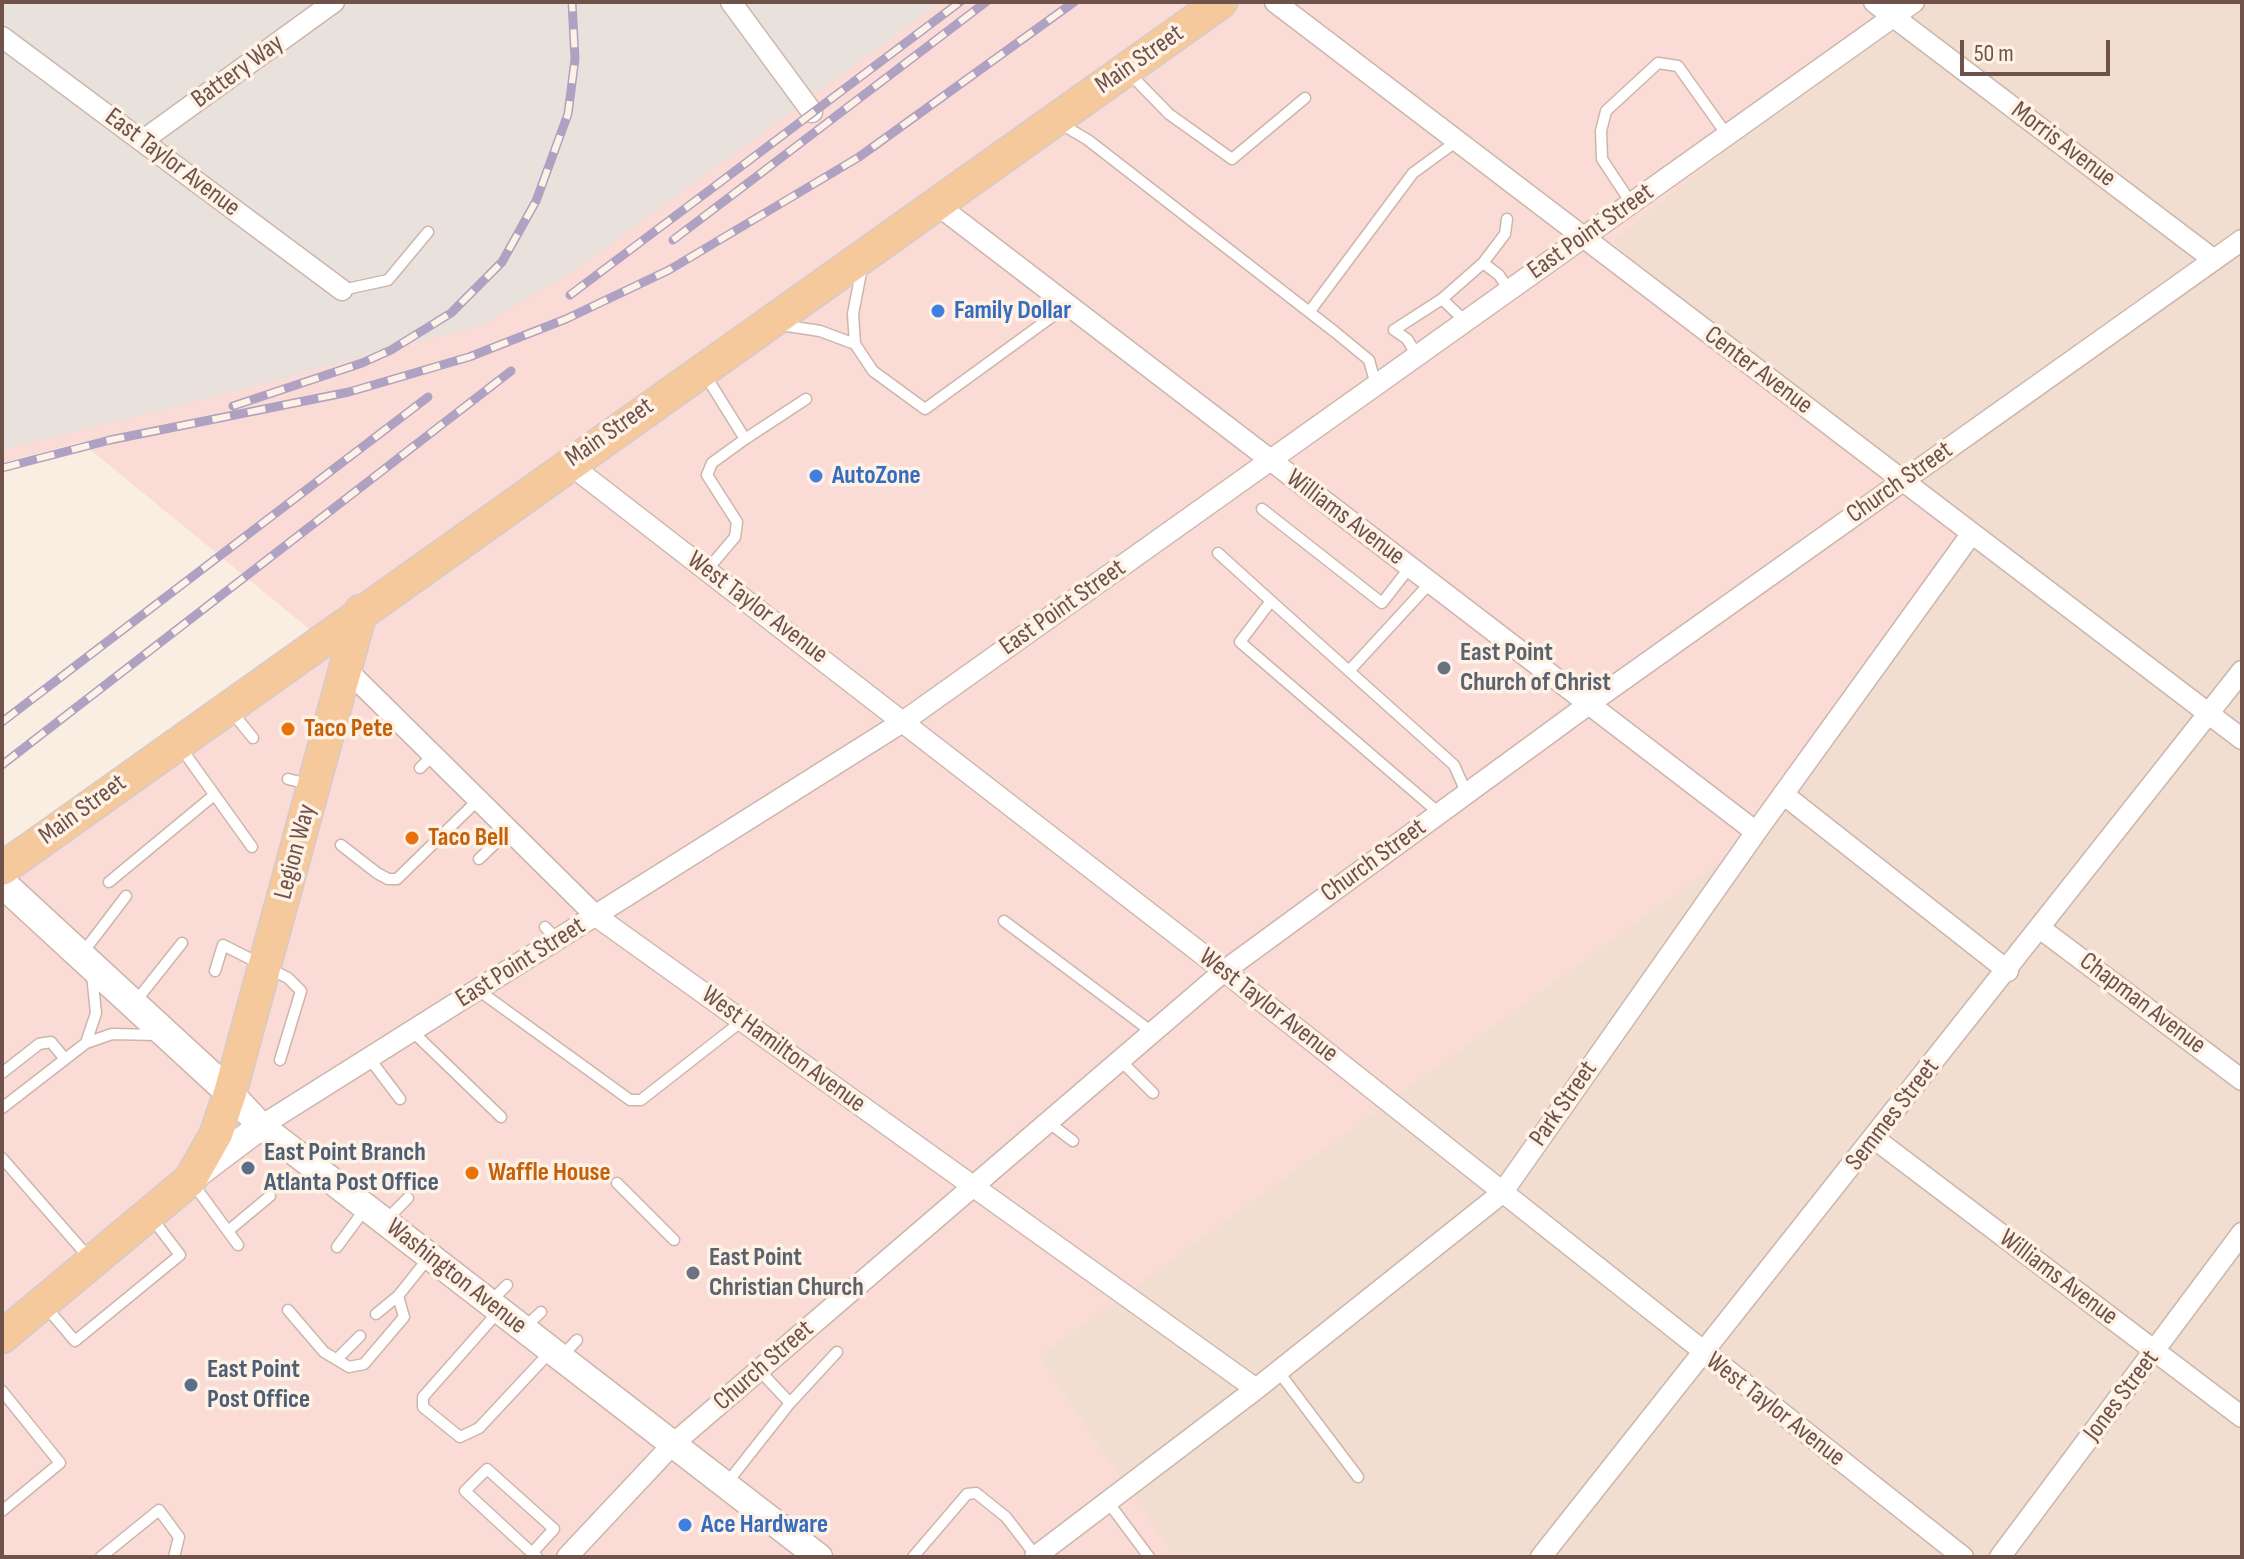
<!DOCTYPE html>
<html>
<head>
<meta charset="utf-8">
<style>
	body { margin:0 }
	#map { position:relative; width:2244px; height:1559px; overflow:hidden; background:#faede1; font-family:"Sofia Sans Condensed",sans-serif }
	canvas { display:block }
	.frame { position:absolute; inset:0; border:4px solid #6f524a; pointer-events:none }
	.scale { position:absolute; left:1960px; top:40px; width:150px; height:36px; box-sizing:border-box; border:4px solid #6f524a; border-top:0; padding-left:10px; font-size:24px; line-height:28px; white-space:nowrap; color:#6f524a; -webkit-text-stroke:6px #fef2e6; paint-order:stroke }
</style>
</head>
<body>
<div id="map">
<canvas width="2244" height="1559"></canvas>
<div class="frame"></div>
<div class="scale">50 m</div>
</div>
<script>
const ctx = document.querySelector('canvas').getContext('2d');
ctx.lineJoin = 'round';
function paint(path, color) {
  ctx.fillStyle = color;
  ctx.fill(path, 'evenodd');
}
function shape(rows) {
  const path = new Path2D();
  for (const r of rows) {
    path.moveTo(r[0], r[1]);
    for (let i = 2; i < r.length; i += 2) path.lineTo(r[i], r[i + 1]);
  }
  return path;
}
function stroke(path, color, width, dash) {
  ctx.strokeStyle = color;
  ctx.lineWidth = width;
  ctx.lineCap = dash ? 'butt' : 'round';
  ctx.setLineDash(dash || []);
  ctx.stroke(path);
}
function write(font, color, halo, rows, align = 'center') {
  ctx.font = font + ' "Sofia Sans Condensed",sans-serif';
  ctx.lineWidth = 7;
  ctx.setLineDash([]);
  ctx.textBaseline = 'middle';
  ctx.strokeStyle = halo;
  ctx.fillStyle = color;
  for (const [text, x, y, turn = 0] of rows) {
    ctx.save();
    ctx.translate(x, y);
    ctx.rotate((+turn || 0) * Math.PI / 180);
    ctx.textAlign = isNaN(turn) ? turn : align;
    if (halo) ctx.strokeText(text, 0, 0);
    ctx.fillText(text, 0, 0);
    ctx.restore();
  }
}
const residential = shape([
	[1881,2,2242,2,2242,1557,1174,1557,1038,1356,1761,831,1962,539,1611,242,1895,14]
]);
const commercial = shape([
	[2,2,1881,2,1895,13,1611,243,1962,539,1761,831,1038,1356,1174,1557,2,1557,2,846,325,642,81,442,2,463]
]);
const industrial = shape([
	[2,2,940,2,582,265,482,325,159,411,2,449]
]);
const service = shape([
	[1130,74,1169,114,1232,159,1305,98],
	[1061,124,1088,140,1335,332,1369,360,1376,385],
	[1631,203,1602,159,1601,131,1606,111,1658,63,1678,66,1727,135],
	[1483,263,1499,275,1509,290],
	[862,267,853,314,855,344,873,371,925,409,1068,305],
	[342,290,388,280,428,232],
	[1442,299,1465,321],
	[1310,311,1413,173,1457,141],
	[781,325,820,331,855,344],
	[1417,355,1407,339,1394,330,1442,299,1483,263,1505,234,1507,219],
	[704,373,745,439,712,463,707,475,737,522,735,537,707,570],
	[745,439,806,399],
	[1262,509,1382,603,1410,567],
	[1218,553,1271,601],
	[1349,671,1430,583],
	[232,712,253,738],
	[181,748,252,847],
	[420,768,433,755],
	[288,779,308,784],
	[1439,813,1240,642,1271,601,1454,765,1467,794],
	[341,845,377,873,388,879,397,879,478,800],
	[479,859,509,830],
	[109,882,213,796],
	[1004,921,1152,1032],
	[545,927,558,940],
	[81,955,126,896],
	[215,971,223,945,288,978,301,991,280,1060],
	[478,990,630,1100,641,1100,742,1021],
	[136,1001,182,943],
	[412,1031,501,1117],
	[86,1043,96,1013,92,975],
	[369,1058,400,1099],
	[1120,1060,1153,1093],
	[2,1073,39,1044,51,1042,65,1059],
	[2,1108,86,1043,112,1034,157,1035],
	[1048,1122,1073,1141],
	[2,1158,91,1260],
	[311,1162,330,1152],
	[617,1183,674,1240],
	[194,1185,238,1245],
	[386,1220,408,1198],
	[228,1231,270,1196],
	[337,1247,365,1209],
	[491,1301,507,1285],
	[46,1307,75,1341,180,1255,151,1217],
	[288,1310,324,1352,349,1367,364,1364,404,1317,398,1296,430,1256],
	[498,1312,423,1397,423,1407,460,1437,479,1428,550,1352],
	[376,1314,398,1296],
	[525,1327,541,1312],
	[562,1356,577,1340],
	[337,1359,360,1336],
	[1278,1371,1358,1477],
	[2,1391,60,1463,2,1511],
	[790,1403,837,1352],
	[727,1483,790,1403,759,1370],
	[1108,1502,1149,1557],
	[532,1553,554,1529,487,1469,465,1491,532,1553,537,1557],
	[101,1557,159,1510,179,1537,174,1557],
	[913,1557,967,1494,976,1493,1006,1517,1036,1556]
]);
const minor = shape([
	[731,2,812,112],
	[1275,2,2242,739],
	[1874,2,2214,260],
	[2,37,342,290],
	[142,141,334,2],
	[935,203,1756,832],
	[568,463,1224,971,1963,1557],
	[346,669,596,916,1256,1389],
	[1783,794,2008,971],
	[2041,929,2242,1080],
	[261,1126,904,721,1914,2],
	[1875,1139,2242,1417],
	[567,1557,673,1444,1224,971,1589,704,2242,240],
	[1035,1557,1256,1389,1502,1193,1756,832,1972,533],
	[1541,1557,2242,671],
	[2000,1557,2242,1233]
]);
const tertiary = shape([
	[230,1093,261,1126,819,1557],
	[196,1175,261,1126]
]);
const secondary = shape([
	[2,883,230,1093]
]);
const primary = shape([
	[2,869,1221,2],
	[2,1337,190,1180,216,1134,230,1093,361,611]
]);
const rail = shape([
	[673,240,986,2],
	[570,295,960,2],
	[233,406,362,363,391,350,451,313,502,262,536,201,568,114,575,59,572,2],
	[2,468,110,440,349,392,469,357,566,319,669,270,859,157,1074,2],
	[2,722,428,397],
	[2,765,511,371]
]);
const markers = [
	[938,311,8,"#3f7fe0"],
	[816,476,8,"#3f7fe0"],
	[1444,668,8,"#6b7280"],
	[288,729,8,"#e8710a"],
	[412,838,8,"#e8710a"],
	[248,1168,8,"#5c6f8a"],
	[472,1173,8,"#e8710a"],
	[693,1273,8,"#6b7280"],
	[191,1385,8,"#5c6f8a"],
	[685,1525,8,"#3f7fe0"]
];
const streetNames = [
	["Main Street",1140,60,-35],
	["Battery Way",238,72,-36],
	["Morris Avenue",2063,145,37],
	["East Taylor Avenue",172,163,37],
	["East Point Street",1591,232,-35],
	["Center Avenue",1758,371,37],
	["Main Street",610,433,-35],
	["Church Street",1900,483,-35],
	["Williams Avenue",1345,518,37],
	["West Taylor Avenue",757,608,37],
	["East Point Street",1063,608,-35],
	["Main Street",83,810,-36],
	["Legion Way",296,852,-75],
	["Church Street",1374,861,-36],
	["East Point Street",521,963,-32],
	["Chapman Avenue",2142,1004,37],
	["West Taylor Avenue",1268,1006,38],
	["West Hamilton Avenue",783,1050,36],
	["Park Street",1564,1104,-55],
	["Semmes Street",1893,1115,-52],
	["Washington Avenue",456,1277,38],
	["Williams Avenue",2058,1278,37],
	["Church Street",764,1366,-41],
	["Jones Street",2122,1396,-53],
	["West Taylor Avenue",1775,1410,38]
];
const shopNames = [
	["Family Dollar",954,311],
	["AutoZone",832,476],
	["Ace Hardware",701,1525]
];
const worshipNames = [
	["East Point",1460,653],
	["Church of Christ",1460,683],
	["East Point",709,1258],
	["Christian Church",709,1288]
];
const foodNames = [
	["Taco Pete",304,729],
	["Taco Bell",428,838],
	["Waffle House",488,1173]
];
const serviceNames = [
	["East Point Branch",264,1153],
	["Atlanta Post Office",264,1183],
	["East Point",207,1370],
	["Post Office",207,1400]
];
paint(residential, '#f1ded0');
paint(commercial, '#fadbd5');
paint(industrial, '#e9e1dc');
stroke(service, '#ccb6ac', 13);
stroke(minor, '#ccb6ac', 23);
stroke(tertiary, '#ccb6ac', 29);
stroke(secondary, '#cfb5a9', 31);
stroke(primary, '#d4cbc9', 35);
stroke(service, '#fff', 10);
stroke(minor, '#fff', 20);
stroke(tertiary, '#fff', 26);
stroke(secondary, '#fff', 28);
stroke(primary, '#f6c99d', 32);
stroke(rail, '#afa1c2', 9);
stroke(rail, '#fef2e6', 6, [18]);
for (const [x, y, r, color] of markers) {
  const dot = new Path2D();
  dot.arc(x, y, r, 0, 2 * Math.PI);
  ctx.fillStyle = color;
  ctx.fill(dot);
  stroke(dot, '#fef2e6', 3);
}
write('26px', '#6f524a', '#fef2e6', streetNames);
write('bold 26px', '#366cbe', '#fef2e6', shopNames, 'left');
write('bold 26px', '#5b616d', '#fef2e6', worshipNames, 'left');
write('bold 26px', '#c56008', '#fef2e6', foodNames, 'left');
write('bold 26px', '#4e5e75', '#fef2e6', serviceNames, 'left');
</script>
</body>
</html>
